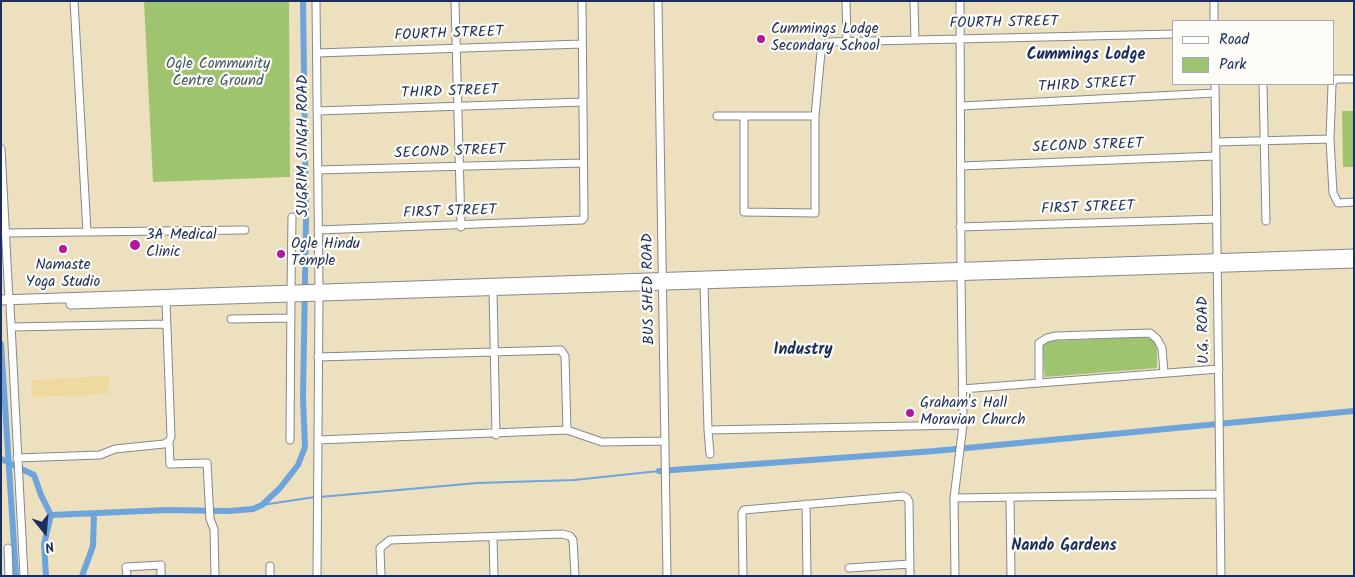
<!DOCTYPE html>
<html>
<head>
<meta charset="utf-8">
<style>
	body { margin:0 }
	#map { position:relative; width:1355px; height:577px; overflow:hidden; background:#ede0bf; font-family:Kalam,sans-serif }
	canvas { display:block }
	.frame { position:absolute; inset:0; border:2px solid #1b2f5e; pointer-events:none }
	.legend { position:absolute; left:1172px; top:20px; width:162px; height:65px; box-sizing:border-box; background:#fdfcf7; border:1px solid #a3aaba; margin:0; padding:6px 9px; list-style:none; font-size:15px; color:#1b2f5e }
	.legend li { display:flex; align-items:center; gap:10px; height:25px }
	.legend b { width:25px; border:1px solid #a3aaba }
	.north { position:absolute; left:20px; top:507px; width:50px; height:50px; -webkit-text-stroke:4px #fdfcf7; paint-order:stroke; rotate:163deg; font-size:14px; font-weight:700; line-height:20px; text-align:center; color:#1b2f5e }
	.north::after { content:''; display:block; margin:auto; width:18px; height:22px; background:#1b2f5e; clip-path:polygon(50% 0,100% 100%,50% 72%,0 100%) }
</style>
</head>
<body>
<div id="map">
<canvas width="1355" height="577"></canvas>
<div class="frame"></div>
<ul class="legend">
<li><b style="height:6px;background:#fff"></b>Road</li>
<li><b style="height:14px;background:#9fc46f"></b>Park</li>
</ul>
<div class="north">N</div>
</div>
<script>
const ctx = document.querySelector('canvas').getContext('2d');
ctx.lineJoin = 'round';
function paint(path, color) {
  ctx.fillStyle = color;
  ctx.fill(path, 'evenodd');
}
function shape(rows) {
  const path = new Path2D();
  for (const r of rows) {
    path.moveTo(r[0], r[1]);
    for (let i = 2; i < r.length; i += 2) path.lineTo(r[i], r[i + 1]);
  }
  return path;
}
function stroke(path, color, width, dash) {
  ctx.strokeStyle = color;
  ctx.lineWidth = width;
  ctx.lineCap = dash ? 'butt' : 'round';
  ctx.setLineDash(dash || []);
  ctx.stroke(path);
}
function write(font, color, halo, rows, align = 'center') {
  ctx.font = font + ' Kalam,sans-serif';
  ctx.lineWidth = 4.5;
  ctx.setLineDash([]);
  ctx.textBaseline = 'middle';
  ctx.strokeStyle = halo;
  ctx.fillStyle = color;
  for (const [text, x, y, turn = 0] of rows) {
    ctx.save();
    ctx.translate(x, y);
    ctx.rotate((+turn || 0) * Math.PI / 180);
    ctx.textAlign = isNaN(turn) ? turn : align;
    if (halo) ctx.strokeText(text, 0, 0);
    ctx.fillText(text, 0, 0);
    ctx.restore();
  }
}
const green = shape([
	[144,1,289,1,290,177,153,182],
	[1342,111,1354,111,1354,167,1343,167],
	[1146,337,1153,340,1157,349,1157,368,1045,377,1042,347,1047,341]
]);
const sand = shape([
	[110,376,108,394,31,397,32,380]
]);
const stream = shape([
	[320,497,477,483,574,480,659,471],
	[262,505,315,497]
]);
const canal = shape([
	[1,344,16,576],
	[1,459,34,475,41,495,51,515,44,544,46,576],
	[659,471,935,451,1354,411],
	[51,515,167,510,229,511,253,509,262,505,280,488,298,465,305,447,303,398,306,219,303,1],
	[82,576,93,546,94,514]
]);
const minor = shape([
	[74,1,87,232],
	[316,1,319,290],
	[455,1,461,227],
	[658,1,667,576],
	[846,1,847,41],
	[914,1,915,40],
	[960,1,961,268],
	[1214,1,1214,21],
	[317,53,582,44],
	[1334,81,1336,79,1354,79],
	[1215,84,1221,576],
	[1263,84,1266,221],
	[1332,84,1330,139,1333,193,1338,203,1354,202],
	[961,106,1215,93],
	[317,111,583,102],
	[717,116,815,116],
	[744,116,744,212,815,213,815,116,821,52,828,42,1174,34],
	[1216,142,1330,139],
	[1,149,9,300],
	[961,166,1216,156],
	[318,170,583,163],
	[960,227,1217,219],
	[318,230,582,220,584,218,582,1],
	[6,233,245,230],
	[704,284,708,430,710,454],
	[493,290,496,435],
	[291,291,292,217],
	[10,305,24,576],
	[231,319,291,318],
	[11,327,166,324],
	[318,357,561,350,565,356,567,430],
	[1039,383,1039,343,1047,338,1056,336,1150,333,1157,339,1162,348,1164,373],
	[962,389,1219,369],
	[708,430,963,425],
	[290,440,291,297],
	[318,440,567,430,602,442,665,441],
	[169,441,170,464,207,463,210,519,214,529,215,576],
	[17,458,100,455,115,449,164,444,169,441,171,437,166,301],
	[1010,497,1011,576],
	[954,498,1220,494],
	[806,504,807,576],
	[493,537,494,576],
	[8,548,9,576],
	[270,566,270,576],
	[849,568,910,564],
	[127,576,126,567,161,565,161,576],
	[317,576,319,297],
	[381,576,380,548,390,540,562,534,570,536,573,540,575,576],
	[743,576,742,513,744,510,903,496,907,498,909,502,910,576],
	[955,576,954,498,963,425,961,276]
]);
const major = shape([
	[1,300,1354,254],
	[71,304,1354,263]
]);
const markers = [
	[761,39,5,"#b5179e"],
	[135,245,6,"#b5179e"],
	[63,249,5,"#b5179e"],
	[281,254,5,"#b5179e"],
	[910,413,5,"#b5179e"]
];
const streetNames = [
	["FOURTH STREET",1004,24,-1],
	["FOURTH STREET",449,35,-2],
	["THIRD STREET",1087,86,-3],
	["THIRD STREET",450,93,-2],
	["SUGRIM SINGH ROAD",304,146,-90],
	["SECOND STREET",1088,147,-2],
	["SECOND STREET",450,153,-2],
	["FIRST STREET",1088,209,-2],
	["FIRST STREET",450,213,-2],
	["BUS SHED ROAD",650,289,-91],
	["U.G. ROAD",1205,330,-91]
];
const poiNames = [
	["Cummings Lodge",771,30],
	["Secondary School",771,47],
	["3A Medical",146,236],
	["Clinic",146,253],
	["Ogle Hindu",291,245],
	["Temple",291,262],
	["Namaste",63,266,"center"],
	["Yoga Studio",63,283,"center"],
	["Graham's Hall",920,404],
	["Moravian Church",920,421]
];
const parkNames = [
	["Ogle Community",218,65],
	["Centre Ground",218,82]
];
const neighbourhoodNames = [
	["Cummings Lodge",1086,56],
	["Industry",803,351],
	["Nando Gardens",1064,547]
];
paint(green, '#9fc46f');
paint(sand, '#eeda9e');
stroke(stream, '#6da4db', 2);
stroke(canal, '#6da4db', 6);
stroke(minor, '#84888e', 9);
stroke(major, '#84888e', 11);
stroke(minor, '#fff', 7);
stroke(major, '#fff', 9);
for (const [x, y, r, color] of markers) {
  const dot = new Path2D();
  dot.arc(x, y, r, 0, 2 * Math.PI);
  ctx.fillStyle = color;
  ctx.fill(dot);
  stroke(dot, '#fdfcf7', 2);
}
write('15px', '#1b2f5e', '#fdfcf7', streetNames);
write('15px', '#1b2f5e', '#fdfcf7', poiNames, 'left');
write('15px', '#435c63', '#fdfcf7', parkNames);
write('bold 16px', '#1b2f5e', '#fdfcf7', neighbourhoodNames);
</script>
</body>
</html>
